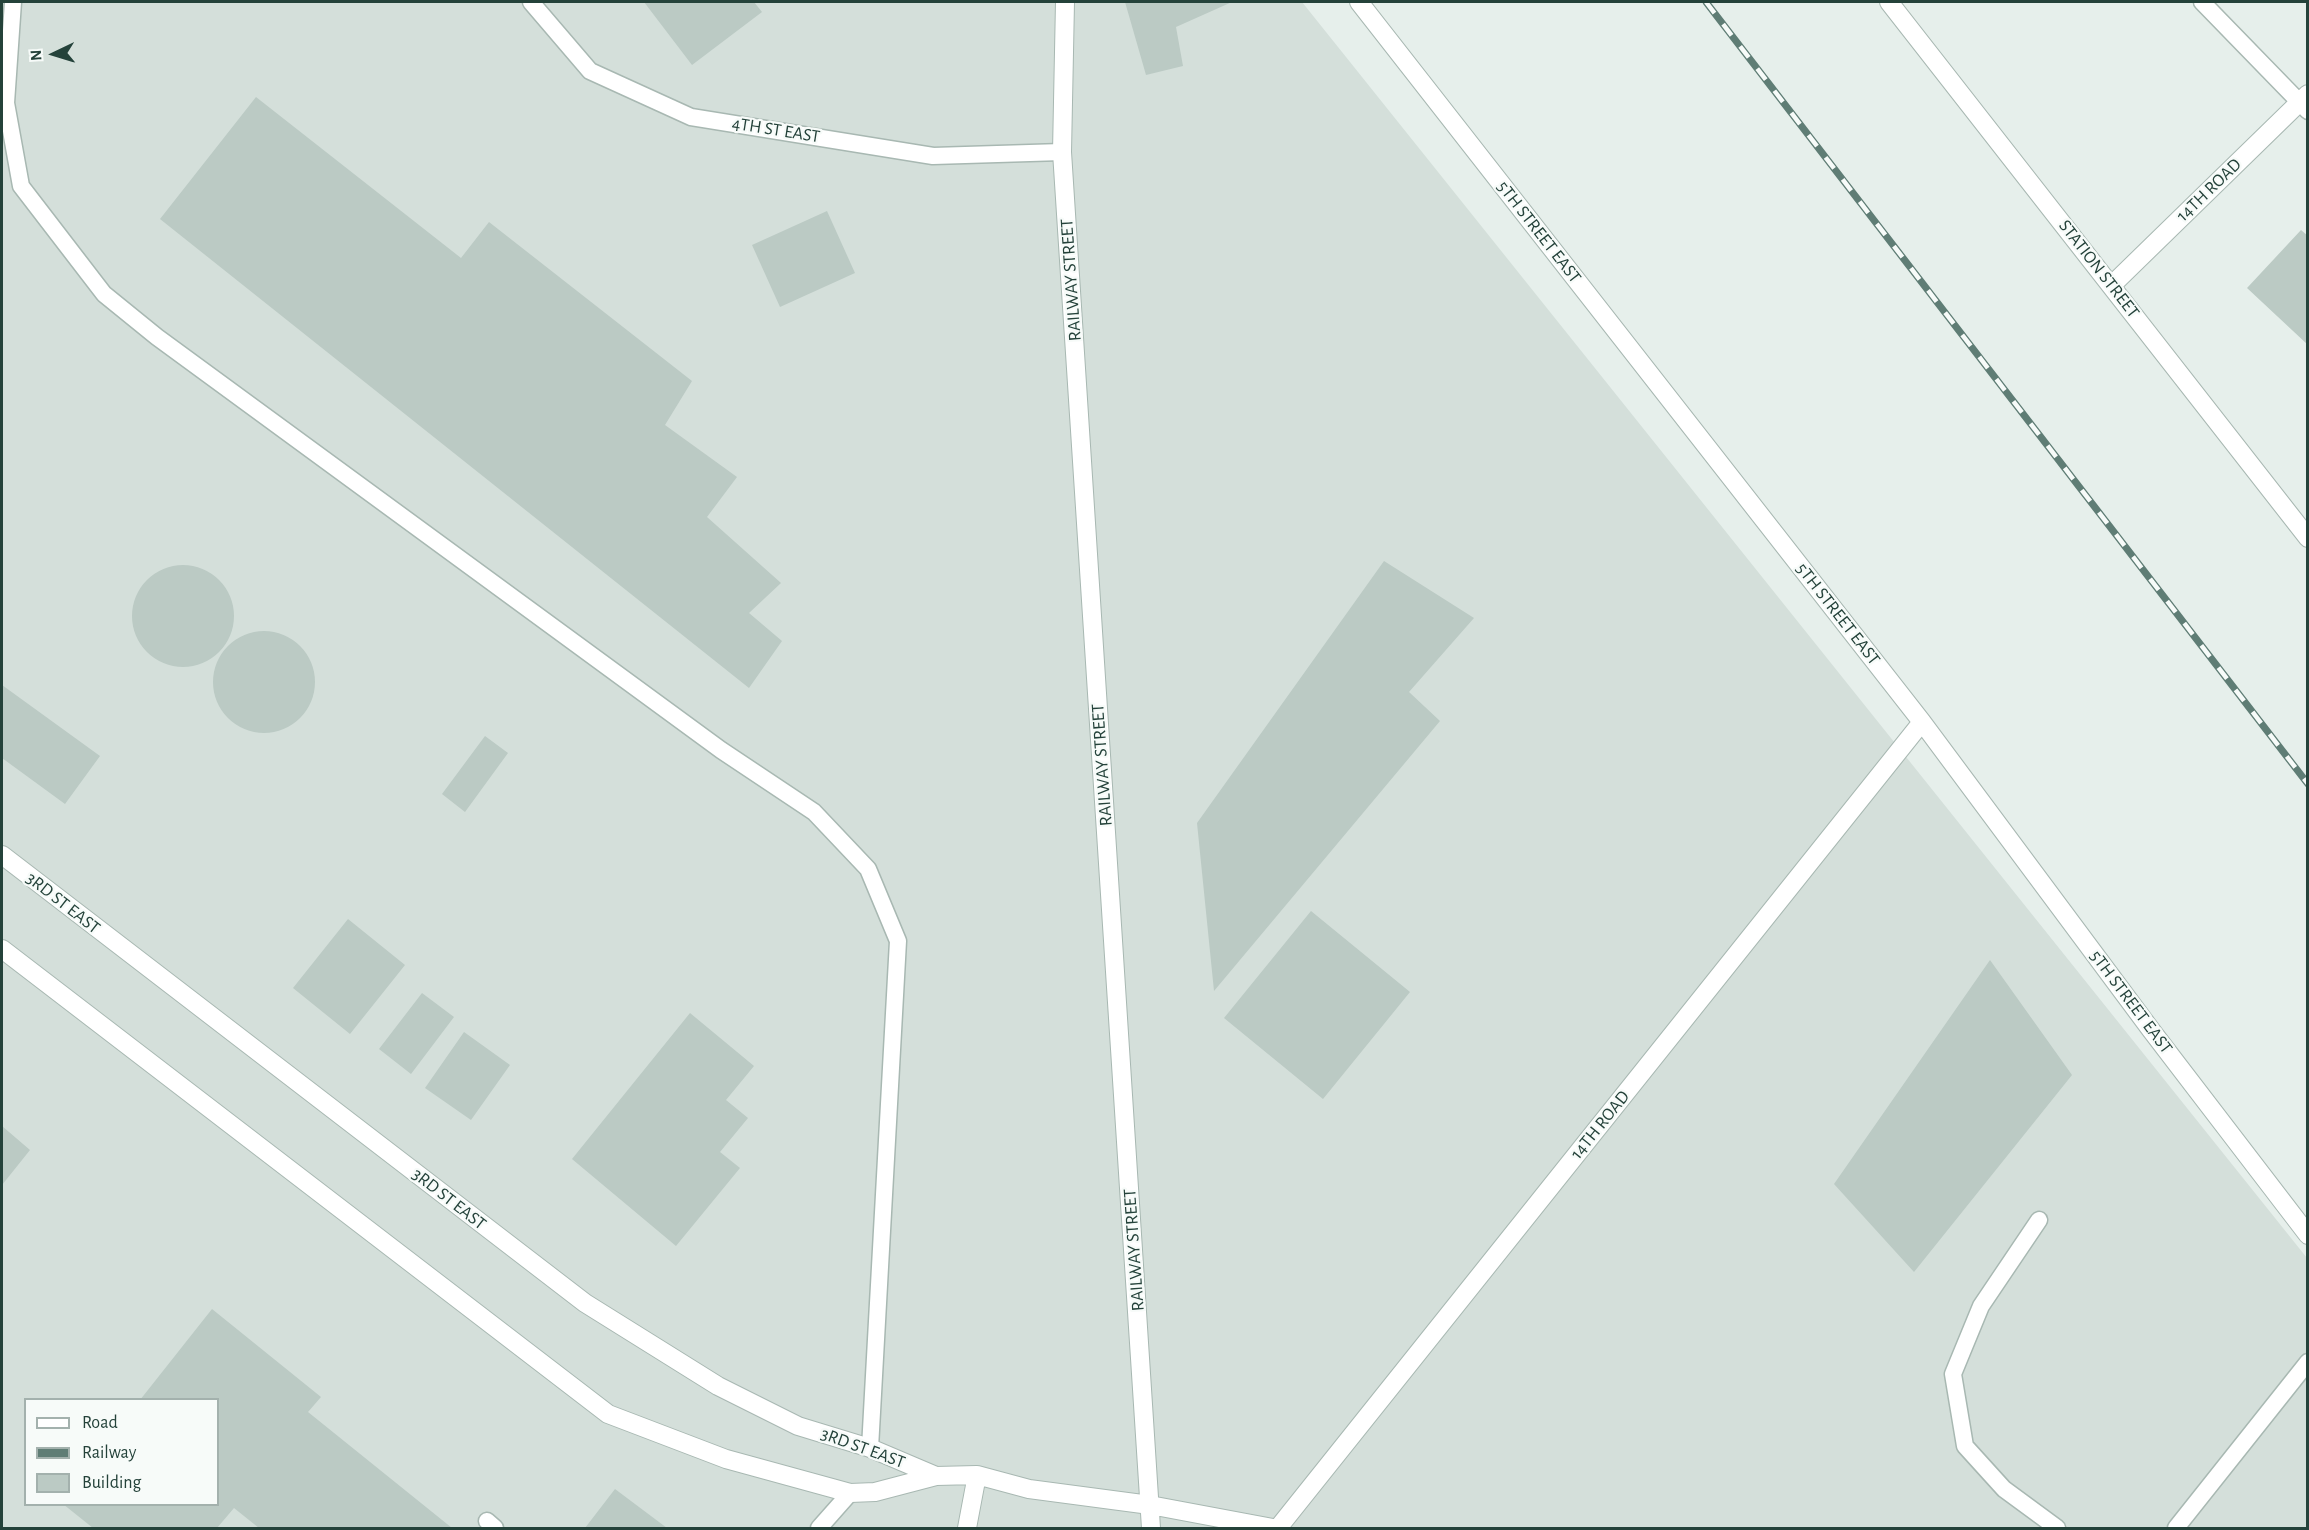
<!DOCTYPE html>
<html>
<head>
<meta charset="utf-8">
<style>
	body { margin:0 }
	#map { position:relative; width:2309px; height:1530px; overflow:hidden; background:#e6efeb; font-family:"Alegreya Sans",sans-serif }
	canvas { display:block }
	.frame { position:absolute; inset:0; border:3px solid #24423a; pointer-events:none }
	.legend { position:absolute; left:24px; top:1398px; width:195px; height:108px; box-sizing:border-box; background:#f7fbf9; border:2px solid #a3b1ad; margin:0; padding:8px 10px; list-style:none; font-size:18px; color:#24423a }
	.legend li { display:flex; align-items:center; gap:12px; height:30px }
	.legend b { width:30px; border:2px solid #a3b1ad }
	.north { position:absolute; left:24px; top:24px; width:60px; height:60px; -webkit-text-stroke:4px #f7fbf9; paint-order:stroke; rotate:266deg; font-size:16px; font-weight:700; line-height:24px; text-align:center; color:#24423a }
	.north::after { content:''; display:block; margin:auto; width:21px; height:27px; background:#24423a; clip-path:polygon(50% 0,100% 100%,50% 72%,0 100%) }
</style>
</head>
<body>
<div id="map">
<canvas width="2309" height="1530"></canvas>
<div class="frame"></div>
<ul class="legend">
<li><b style="height:8px;background:#fff"></b>Road</li>
<li><b style="height:8px;background:#5f7d75"></b>Railway</li>
<li><b style="height:16px;background:#bbcac4"></b>Building</li>
</ul>
<div class="north">N</div>
</div>
<script>
const ctx = document.querySelector('canvas').getContext('2d');
ctx.lineJoin = 'round';
function paint(path, color) {
  ctx.fillStyle = color;
  ctx.fill(path, 'evenodd');
}
function shape(rows) {
  const path = new Path2D();
  for (const r of rows) {
    if (r.length === 3) {
      path.moveTo(r[0] + r[2], r[1]);
      path.arc(r[0], r[1], r[2], 0, 2 * Math.PI);
      continue;
    }
    path.moveTo(r[0], r[1]);
    for (let i = 2; i < r.length; i += 2) path.lineTo(r[i], r[i + 1]);
  }
  return path;
}
function stroke(path, color, width, dash) {
  ctx.strokeStyle = color;
  ctx.lineWidth = width;
  ctx.lineCap = dash ? 'butt' : 'round';
  ctx.setLineDash(dash || []);
  ctx.stroke(path);
}
function write(font, color, halo, rows, align = 'center') {
  ctx.font = font + ' "Alegreya Sans",sans-serif';
  ctx.lineWidth = 4.5;
  ctx.setLineDash([]);
  ctx.textBaseline = 'middle';
  ctx.strokeStyle = halo;
  ctx.fillStyle = color;
  for (const [text, x, y, turn = 0] of rows) {
    ctx.save();
    ctx.translate(x, y);
    ctx.rotate((+turn || 0) * Math.PI / 180);
    ctx.textAlign = isNaN(turn) ? turn : align;
    if (halo) ctx.strokeText(text, 0, 0);
    ctx.fillText(text, 0, 0);
    ctx.restore();
  }
}
const built = shape([
	[2,2,1302,2,2307,1258,2307,1528,2,1528],
	[26,1400,218,1400,218,1504,26,1504]
]);
const building = shape([
	[644,2,754,2,762,12,692,65],
	[1125,2,1232,2,1176,27,1183,66,1146,75],
	[256,97,461,258,489,222,692,381,665,425,737,477,707,517,781,583,749,613,782,641,749,688,160,219],
	[827,211,855,273,780,307,752,245],
	[2301,230,2308,236,2308,345,2247,288],
	[1384,561,1474,618,1409,692,1440,721,1214,991,1197,823],
	[183,616,51],
	[264,682,51],
	[2,685,100,756,65,804,2,758],
	[485,736,508,753,465,812,442,794],
	[1311,911,1410,992,1323,1099,1224,1018],
	[348,919,405,965,350,1034,293,988],
	[1990,960,2072,1075,1914,1272,1834,1184],
	[422,993,454,1017,411,1074,379,1049],
	[690,1013,754,1066,726,1100,748,1118,720,1152,740,1168,676,1246,572,1159],
	[464,1032,510,1065,471,1120,425,1088],
	[2,1126,30,1150,2,1185],
	[212,1309,321,1397,308,1412,452,1528,259,1528,234,1508,217,1528,93,1528,63,1504,218,1504,218,1400,140,1400],
	[615,1489,667,1528,585,1528]
]);
const service = shape([
	[13,2,6,103,21,186,104,294,157,337,721,750,814,812,868,869,898,941,870,1448],
	[531,2,590,71,691,117,933,156,1062,152],
	[2202,2,2308,111],
	[2039,1220,1981,1306,1953,1374,1965,1446,2004,1489,2057,1528],
	[487,1521,495,1528],
	[819,1528,850,1493],
	[2176,1528,2308,1362]
]);
const minor = shape([
	[1065,2,1062,152,1151,1528],
	[1359,2,1922,722,2151,1030,2308,1235],
	[1889,2,2308,538],
	[2112,285,2308,94],
	[2,855,585,1303,718,1386,798,1426,870,1448,936,1476],
	[2,949,608,1414,726,1459,850,1493,875,1492,936,1476,977,1475,1029,1489,1150,1505,1273,1528],
	[967,1528,977,1475],
	[1278,1528,1922,722]
]);
const rail = shape([
	[1706,2,2308,784]
]);
const streetNames = [
	["4TH ST EAST",776,130,9],
	["14TH ROAD",2209,190,-44],
	["5TH STREET EAST",1539,232,52],
	["STATION STREET",2099,269,52],
	["RAILWAY STREET",1071,280,-94],
	["5TH STREET EAST",1838,614,52],
	["RAILWAY STREET",1102,765,-94],
	["3RD ST EAST",63,903,38],
	["5TH STREET EAST",2131,1002,53],
	["14TH ROAD",1600,1125,-51],
	["3RD ST EAST",449,1199,38],
	["RAILWAY STREET",1134,1250,-94],
	["3RD ST EAST",863,1448,20]
];
paint(built, '#d4dfda');
paint(building, '#bbcac4');
stroke(service, '#a8b8b2', 19);
stroke(minor, '#a8b8b2', 20);
stroke(service, '#fff', 16);
stroke(minor, '#fff', 18);
stroke(rail, '#5f7d75', 7);
stroke(rail, '#f7fbf9', 4.5, [14]);
write('18px', '#24423a', '#f7fbf9', streetNames);
</script>
</body>
</html>
